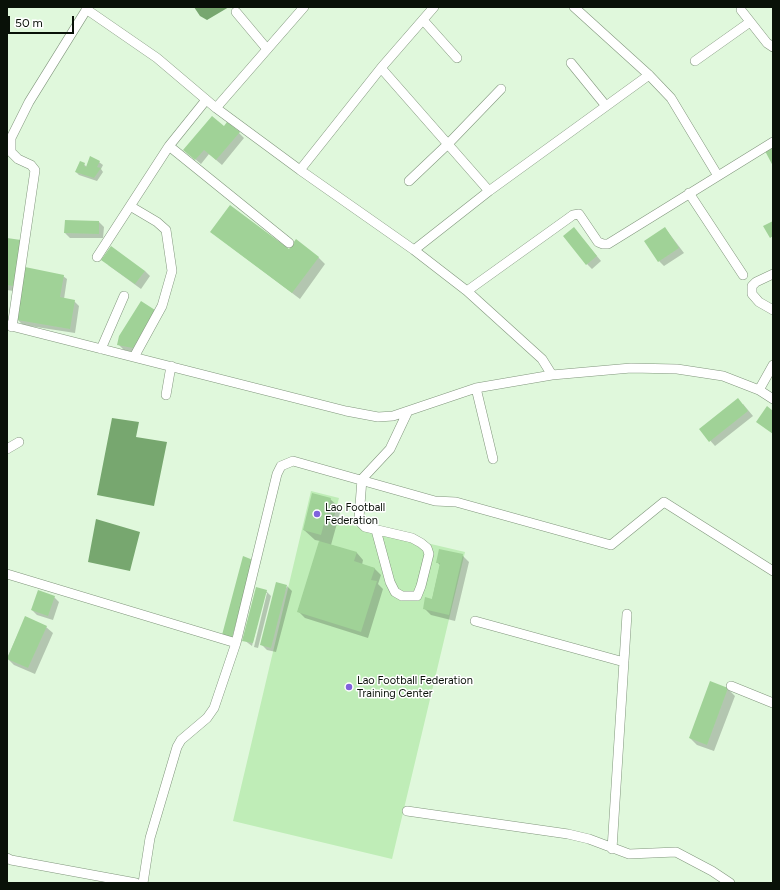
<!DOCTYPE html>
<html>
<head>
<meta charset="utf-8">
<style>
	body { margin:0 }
	#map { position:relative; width:780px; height:890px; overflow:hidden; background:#e0f8dc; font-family:Figtree,sans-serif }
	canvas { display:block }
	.frame { position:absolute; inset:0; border:8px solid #091108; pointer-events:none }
	.scale { position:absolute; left:8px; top:16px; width:66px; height:18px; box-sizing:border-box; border:2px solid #091108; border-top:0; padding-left:5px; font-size:12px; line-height:14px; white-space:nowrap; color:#091108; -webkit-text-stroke:3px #fff; paint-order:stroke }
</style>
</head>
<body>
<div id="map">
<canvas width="780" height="890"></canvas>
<div class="frame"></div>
<div class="scale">50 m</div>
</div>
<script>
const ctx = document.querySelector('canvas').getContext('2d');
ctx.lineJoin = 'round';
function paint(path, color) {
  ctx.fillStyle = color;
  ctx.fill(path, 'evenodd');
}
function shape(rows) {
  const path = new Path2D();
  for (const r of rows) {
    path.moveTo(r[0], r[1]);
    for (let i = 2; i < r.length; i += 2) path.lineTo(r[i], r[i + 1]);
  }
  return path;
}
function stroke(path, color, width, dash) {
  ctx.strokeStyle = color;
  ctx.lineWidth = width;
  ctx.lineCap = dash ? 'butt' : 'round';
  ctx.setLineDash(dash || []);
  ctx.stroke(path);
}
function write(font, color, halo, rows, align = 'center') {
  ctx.font = font + ' Figtree,sans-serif';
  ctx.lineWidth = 3;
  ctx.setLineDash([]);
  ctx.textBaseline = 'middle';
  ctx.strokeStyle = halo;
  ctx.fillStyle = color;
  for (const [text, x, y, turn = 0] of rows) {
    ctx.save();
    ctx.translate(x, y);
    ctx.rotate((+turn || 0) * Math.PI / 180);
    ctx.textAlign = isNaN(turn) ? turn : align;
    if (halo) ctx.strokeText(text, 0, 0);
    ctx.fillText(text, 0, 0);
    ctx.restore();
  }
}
const green = shape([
	[311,491,339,498,333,521,465,552,392,859,233,821]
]);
const water = shape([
	[194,7,229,7,207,20,200,16],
	[112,418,139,422,136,437,167,442,154,506,97,495],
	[96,519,140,532,130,571,88,562]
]);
const shadow = shape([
	[224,127,239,133,244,138,222,165,209,154,201,164,190,155],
	[81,162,87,167,99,162,103,165,101,169,103,172,97,181,79,175,76,172],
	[99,222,104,227,103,238,70,238,65,233],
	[665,228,684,253,664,266,659,261],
	[211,232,318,257,325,264,300,299],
	[578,233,601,261,592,269,587,264],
	[7,239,24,268,63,276,67,279,64,299,74,301,79,306,75,333,23,325,18,320,24,279,20,292,7,290],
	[108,265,145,271,150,276,141,289],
	[154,310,138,353,124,350,119,345],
	[743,404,753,416,715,446,700,429],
	[330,499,341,509,331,545,357,553,363,560,362,565,374,568,381,575,378,584,383,589,368,638,305,618,298,611,320,541,315,540,304,530],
	[462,555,469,562,455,621,431,615,424,608,432,600,440,565,437,562],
	[287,586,292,591,276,652,267,650,262,645],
	[257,588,266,591,271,596,258,648,254,647,267,593,265,593,252,646,244,640],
	[54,597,59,602,53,620,37,615,32,610],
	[26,617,46,627,53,633,35,674,14,665,7,658],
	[710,683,728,689,735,696,714,751,697,745,690,738]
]);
const building = shape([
	[212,116,224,126,227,122,240,132,216,160,204,150,195,160,183,150],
	[773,147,773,166,765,151],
	[90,156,100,161,97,167,101,168,94,178,75,172,80,161,85,163,84,166,86,167],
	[230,205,289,249,296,239,319,257,292,293,210,232],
	[65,220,99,221,99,234,64,233],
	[773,221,773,236,770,238,763,226],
	[574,227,597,256,586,265,563,236],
	[665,227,679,248,658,262,644,241],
	[7,238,21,240,13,286,7,285],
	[111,246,145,271,135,284,101,260],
	[25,267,64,275,60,297,75,300,70,329,17,320],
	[141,301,155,310,133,348,117,345,119,336],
	[738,398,748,411,709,442,699,429],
	[767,406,773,411,773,434,756,422],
	[312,493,331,498,321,535,303,530],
	[319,541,357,552,354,561,375,568,371,580,377,581,361,632,297,612],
	[439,549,463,554,449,615,423,609,425,597,432,599,440,563,436,563],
	[243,556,253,560,232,638,222,635],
	[276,582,287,585,271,648,260,645],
	[256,587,267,590,253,643,242,641],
	[38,590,55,596,48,616,31,610],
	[25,616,47,626,28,668,7,659],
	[710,681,728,688,707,745,689,738]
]);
const minor = shape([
	[574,7,649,75,671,98,718,176],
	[86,9,157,58,216,108,300,170,414,250,467,291,542,359,552,375],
	[741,10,767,43,773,47],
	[236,12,267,49],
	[423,20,457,58],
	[695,61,750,22],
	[571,63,606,106],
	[381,68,489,191],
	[216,108,304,7],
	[169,146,289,243],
	[300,170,381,68,434,7],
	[409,181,448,144,501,89],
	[689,193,743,275],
	[130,206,157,222,166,230,172,271,162,306,134,357],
	[414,250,489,191,649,75],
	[97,257,169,146,206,100],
	[773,274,756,282,752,286,752,294,759,302,773,310],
	[467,291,573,215,579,214,598,242,603,244,608,244,773,142],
	[7,325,346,411,378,417,393,416,476,388,552,375,631,368,677,369,723,376,759,390,773,399],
	[12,327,35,170,31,165,18,159,11,152,11,138,29,102,88,7],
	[101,349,124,296],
	[476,388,493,459],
	[759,390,773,365],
	[166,395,171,366],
	[7,449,19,442],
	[376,530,390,582,395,592,402,596,417,596,421,586,429,554,427,548,421,543,412,538,365,527,361,523,359,518,362,479,390,449,408,411],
	[7,574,236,643,214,708,207,718,181,740,177,747,150,838,143,883],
	[475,621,624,662],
	[236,643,277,474,281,466,293,461,435,501,456,502,611,545,664,502,773,571],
	[731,686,773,703],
	[407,811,568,834,589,839,629,854,676,852,712,871,730,883],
	[612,849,627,614],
	[7,858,11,860,136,883]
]);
const markers = [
	[317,514,4,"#8062dd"],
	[349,687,4,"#8062dd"]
];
const poiNames = [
	["Lao Football",325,508],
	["Federation",325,521],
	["Lao Football Federation",357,681],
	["Training Center",357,694]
];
paint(green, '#bfedb7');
paint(water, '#77a76f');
paint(shadow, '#0003');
paint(building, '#a0d297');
stroke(minor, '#80967c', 10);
stroke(minor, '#fff', 9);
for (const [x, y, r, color] of markers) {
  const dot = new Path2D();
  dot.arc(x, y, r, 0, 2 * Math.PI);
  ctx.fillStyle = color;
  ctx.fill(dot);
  stroke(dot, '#fff', 1.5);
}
write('11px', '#091108', '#fff', poiNames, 'left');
</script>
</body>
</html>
